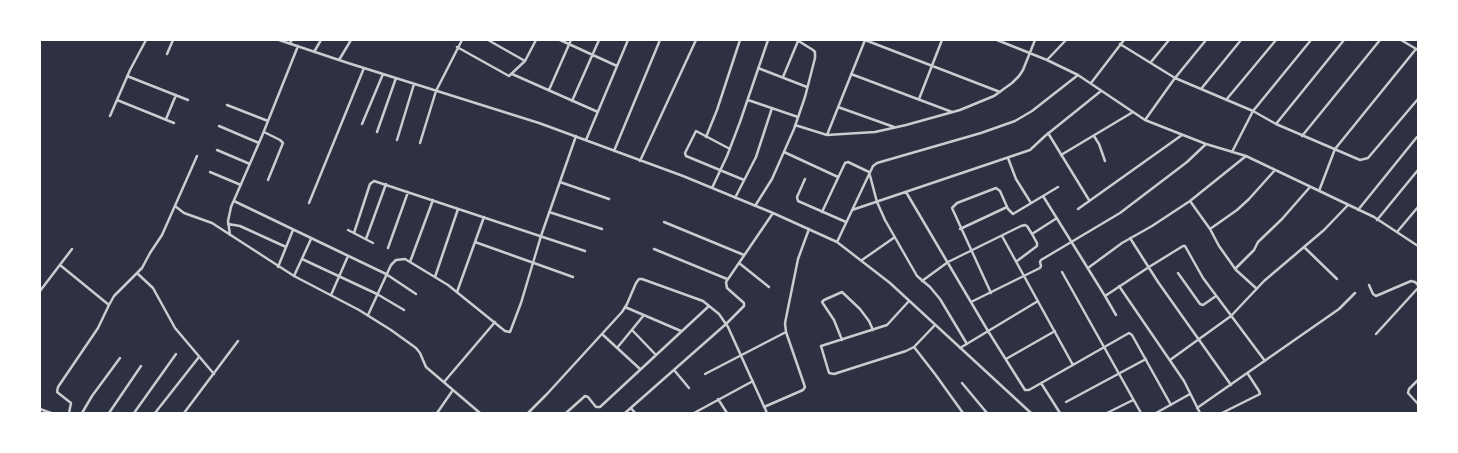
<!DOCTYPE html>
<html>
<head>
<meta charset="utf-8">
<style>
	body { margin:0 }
	#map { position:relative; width:1458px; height:453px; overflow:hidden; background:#2d3142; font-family:Inter,sans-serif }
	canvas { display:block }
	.frame { position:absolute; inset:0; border:41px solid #fff; pointer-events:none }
</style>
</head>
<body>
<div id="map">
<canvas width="1458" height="453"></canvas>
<div class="frame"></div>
</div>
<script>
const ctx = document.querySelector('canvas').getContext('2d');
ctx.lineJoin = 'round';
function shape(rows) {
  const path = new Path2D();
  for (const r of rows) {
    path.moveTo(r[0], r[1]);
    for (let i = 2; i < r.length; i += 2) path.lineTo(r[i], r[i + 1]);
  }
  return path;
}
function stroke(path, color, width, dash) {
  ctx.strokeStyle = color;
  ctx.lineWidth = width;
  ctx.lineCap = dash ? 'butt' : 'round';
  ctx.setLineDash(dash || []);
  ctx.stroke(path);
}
const minor = shape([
	[279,40,348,63,539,123,683,176,773,213,837,242,890,283,1031,413],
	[488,40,525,61],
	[560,40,617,66],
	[865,40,1000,92],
	[997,40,1047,60,1078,75,1145,120,1206,144,1246,156,1374,217,1418,246],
	[1401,40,1418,50],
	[290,43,292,40],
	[1120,44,1175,78,1253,111,1276,124,1360,160,1368,158,1418,99],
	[457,47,509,76,525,61,536,40],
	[314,52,321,40],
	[167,54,173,40],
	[339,60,351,40],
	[1047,60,1066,40],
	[1151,62,1169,40],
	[758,68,807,87],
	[512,74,598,112],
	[851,74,952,112],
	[127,76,188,100],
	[783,77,798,41],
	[1091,83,1124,40],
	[1201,89,1241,40],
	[549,90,571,40],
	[919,99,942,40],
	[117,100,174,123],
	[748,100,798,117],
	[1226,100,1276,40],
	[572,101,599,40],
	[227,105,268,121],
	[838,107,894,127],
	[110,116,130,70,146,40],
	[166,119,176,95],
	[1145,120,1175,78,1206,40],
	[362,124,383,74],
	[1276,124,1344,40],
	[795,125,827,135,875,132,906,125,960,110,994,96,1012,83,1019,76,1023,70,1035,40],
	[219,126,259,143],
	[264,132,280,140,283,143,268,180],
	[377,132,396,78],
	[1048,133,1089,200],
	[827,135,865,40],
	[1094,136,1099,144,1105,161],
	[1302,136,1380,40],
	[706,137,717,110,740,40],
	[397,140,414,84],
	[586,140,628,40],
	[420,143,436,91,462,40],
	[730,149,696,131,685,153,686,156,744,180],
	[217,150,250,164],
	[614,151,660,40],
	[784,152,838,177],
	[1232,152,1253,111,1311,40],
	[1061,155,1133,112],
	[1008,158,1016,179,1031,203],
	[640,161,696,40],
	[210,172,241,185],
	[805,179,797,197,798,201,846,222],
	[560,182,609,199],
	[712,188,727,156,740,122,768,40],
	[1319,191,1335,149,1416,49],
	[906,192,988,331,1025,390,1029,390,1129,333,1132,335,1171,405],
	[1043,196,1058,187],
	[735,198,756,157,772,108],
	[234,201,386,274,416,294],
	[1190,201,1210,229,1219,246,1236,270,1257,289],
	[309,203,364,68],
	[175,206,184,213,212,223,294,276,359,310,391,330,416,348,420,353,426,367,480,413],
	[755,206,772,179,794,129,805,97,815,58,815,52,813,50,797,40],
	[1078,209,1182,135],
	[852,210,1030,150,1045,136,1101,91],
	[1358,210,1417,137],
	[549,212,602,229],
	[822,212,845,163,848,162,869,172,877,202,885,220,917,276,930,287,940,299,967,344],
	[1377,220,1418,170],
	[664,222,744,255],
	[228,224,240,226,286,247],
	[960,229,1007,207],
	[1210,229,1237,210,1249,199,1275,170],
	[348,230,373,243],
	[1397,232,1418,207],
	[354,233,370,184,374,181,585,251],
	[230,235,228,221,231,207,262,136,298,46],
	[1002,236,1073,365],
	[1130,238,1158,282,1231,385],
	[366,239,386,184],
	[475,242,573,277],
	[837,242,873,166,877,163,981,133,1015,121,1032,111,1078,75],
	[1304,247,1337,279],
	[388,248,408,192],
	[654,249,727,279],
	[302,259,377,294,404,310],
	[862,260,895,237],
	[1017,261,1037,246,1037,243,1032,234],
	[410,262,433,200],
	[739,263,769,287],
	[60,265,109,305],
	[278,267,293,230],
	[1088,268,1122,243,1152,226,1190,201,1246,156],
	[1236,268,1254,250,1258,242,1282,219,1310,187],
	[1062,272,1141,413],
	[1178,273,1200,304,1203,305,1216,296],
	[138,274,153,288,175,328,214,374],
	[294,276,311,239],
	[435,277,458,209],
	[922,281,948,262,1021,226,1025,225,1027,226,1032,234,1057,218],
	[1369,285,1373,294,1376,296,1411,281,1415,282,1418,285],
	[1119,286,1184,381,1200,413],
	[40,291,72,249],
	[457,292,484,217],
	[991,293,952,208,957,203,996,188,1000,191,1008,209,1013,214,1043,196,1105,296,1149,267,1183,246,1185,246,1203,278,1265,361],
	[331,295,348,256],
	[1105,296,1116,315],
	[909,301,887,325,821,346,829,373,834,374,906,351,914,347,935,325],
	[971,302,1040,268,1041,266,1040,262,1041,260,1120,213,1187,162,1206,144],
	[625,307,681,331],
	[368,315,391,265,396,260,405,259,448,285,505,331,510,332,521,303,541,236,576,136],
	[632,330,656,355],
	[602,334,640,369],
	[1376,334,1418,288],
	[842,340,834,320,822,302,824,300,842,292,860,309,869,321,873,330],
	[914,347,935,374,963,413],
	[617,348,644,315],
	[960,348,1038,301],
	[1006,359,1055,331],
	[1170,360,1231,316,1264,281,1324,230,1348,205],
	[674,370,689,388],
	[705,374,786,332],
	[1418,380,1409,389,1408,393,1418,404],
	[444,382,495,322],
	[962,383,987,413],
	[1041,383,1060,413],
	[718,399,727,413],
	[1066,402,1146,359],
	[764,407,803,390,805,387,786,332,785,323,798,259,809,229],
	[631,408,635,413],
	[1197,408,1339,309,1355,293],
	[40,409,51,413],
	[69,413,71,403,57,392,58,387,98,328,109,305,114,296,142,268,150,253,162,235,197,156],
	[82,413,92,396,120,358],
	[109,413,141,366],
	[134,413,176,354],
	[155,413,199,357],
	[184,413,238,341],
	[437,413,453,390],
	[528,413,547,394,622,312,627,304,636,283,639,279,642,279,703,301,719,314,728,327,767,413],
	[566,413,585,396,588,397,596,407,600,407,709,306],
	[625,413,726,324,744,306,744,303,727,288,726,282,773,213],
	[694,413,753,381],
	[1107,413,1133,400],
	[1156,413,1190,394],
	[1222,413,1260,394,1259,391,1248,374]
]);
stroke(minor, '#caccd0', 2.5);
</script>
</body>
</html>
